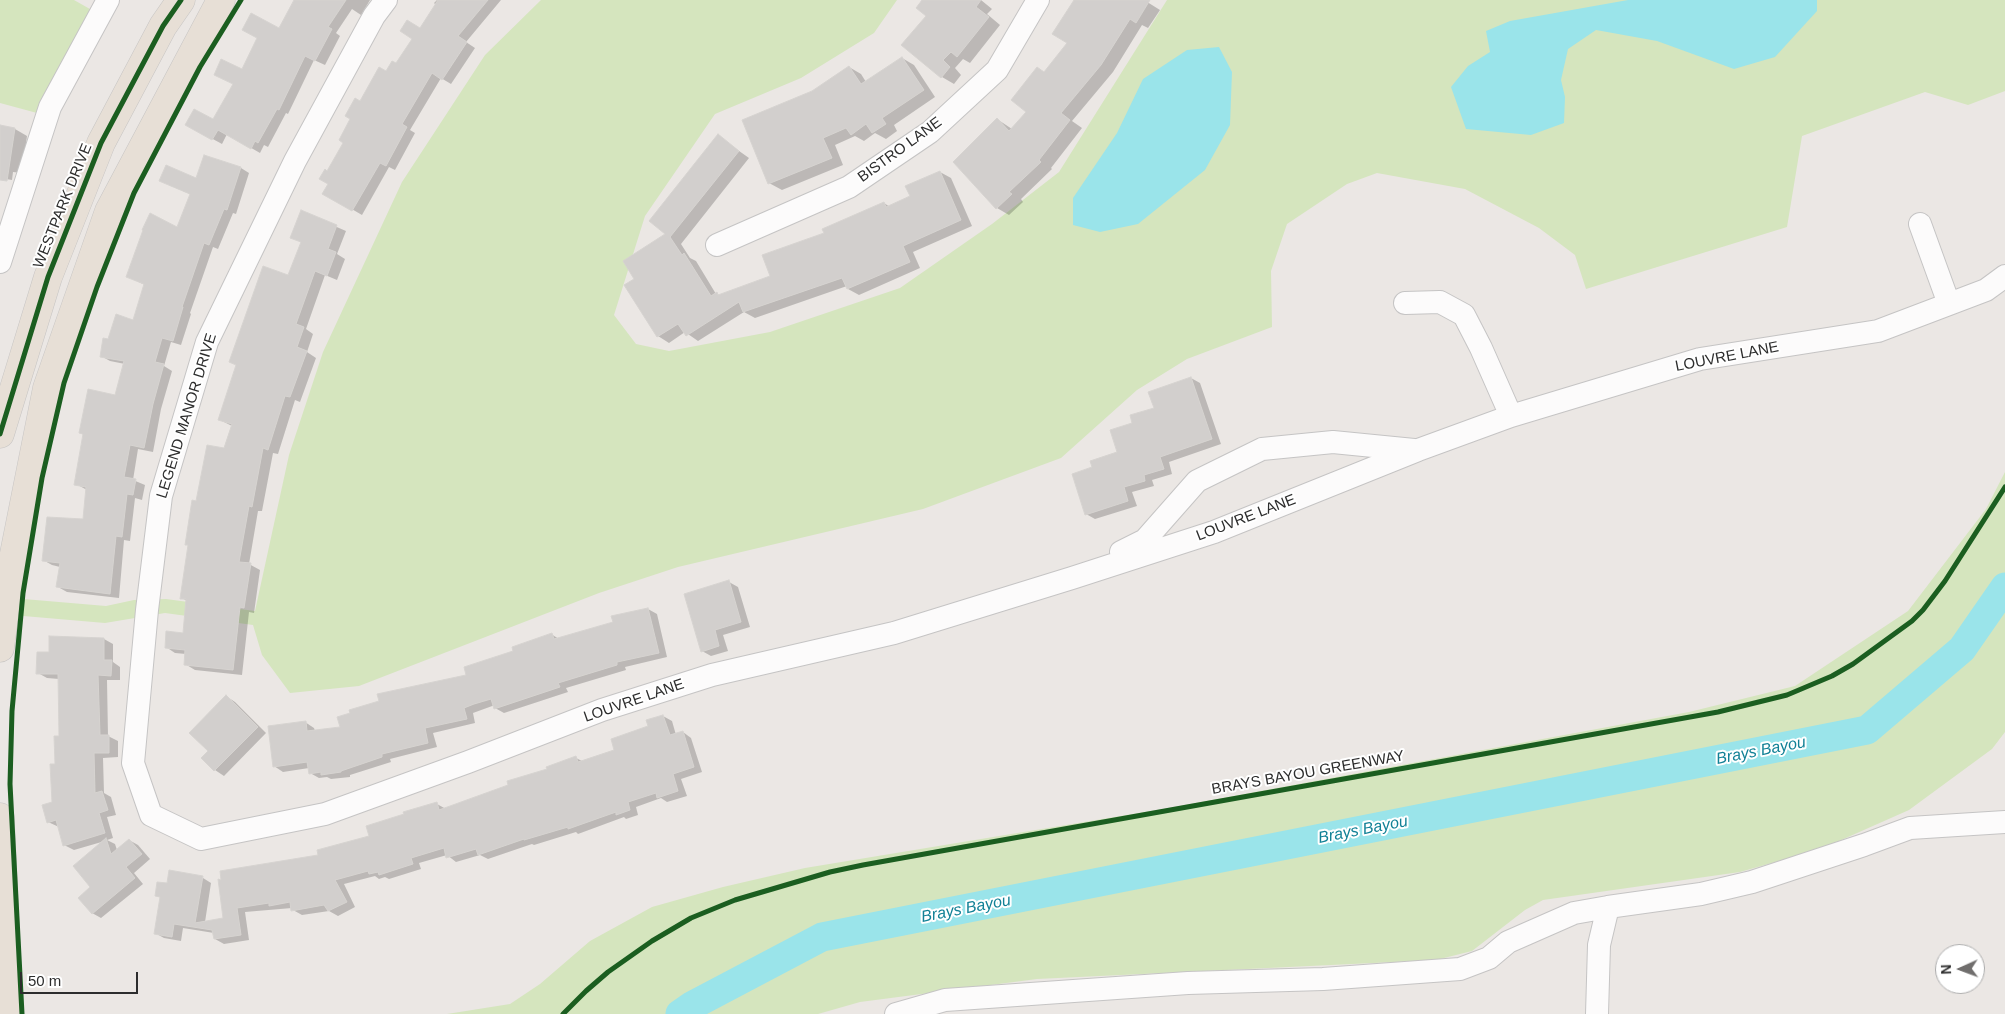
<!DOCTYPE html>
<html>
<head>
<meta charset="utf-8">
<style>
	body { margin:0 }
	#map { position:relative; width:2005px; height:1014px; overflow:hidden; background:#ebe7e4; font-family:Arial,sans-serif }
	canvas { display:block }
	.north { position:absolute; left:1935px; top:944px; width:50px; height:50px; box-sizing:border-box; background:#fff; border:1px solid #ababab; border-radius:50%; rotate:268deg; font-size:14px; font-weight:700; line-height:20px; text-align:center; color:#2d2d2d }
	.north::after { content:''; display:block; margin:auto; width:18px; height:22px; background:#706e6d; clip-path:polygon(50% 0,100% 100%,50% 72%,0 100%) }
	.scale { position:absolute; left:20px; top:972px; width:118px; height:22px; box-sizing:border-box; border:2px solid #2d2d2d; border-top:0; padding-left:6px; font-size:15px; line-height:18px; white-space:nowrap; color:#2d2d2d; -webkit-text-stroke:4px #fff; paint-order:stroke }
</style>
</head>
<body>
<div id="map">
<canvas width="2005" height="1014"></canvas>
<div class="north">N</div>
<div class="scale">50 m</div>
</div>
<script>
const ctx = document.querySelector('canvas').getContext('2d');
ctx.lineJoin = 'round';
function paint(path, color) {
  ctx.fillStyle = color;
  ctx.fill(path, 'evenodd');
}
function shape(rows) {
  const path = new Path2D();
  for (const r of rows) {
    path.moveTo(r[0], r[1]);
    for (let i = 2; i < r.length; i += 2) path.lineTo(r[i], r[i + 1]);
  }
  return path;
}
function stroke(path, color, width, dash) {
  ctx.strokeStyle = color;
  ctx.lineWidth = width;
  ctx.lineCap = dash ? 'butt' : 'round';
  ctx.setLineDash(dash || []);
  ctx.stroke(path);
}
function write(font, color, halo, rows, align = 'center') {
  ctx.font = font + ' Arial,sans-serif';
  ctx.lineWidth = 4;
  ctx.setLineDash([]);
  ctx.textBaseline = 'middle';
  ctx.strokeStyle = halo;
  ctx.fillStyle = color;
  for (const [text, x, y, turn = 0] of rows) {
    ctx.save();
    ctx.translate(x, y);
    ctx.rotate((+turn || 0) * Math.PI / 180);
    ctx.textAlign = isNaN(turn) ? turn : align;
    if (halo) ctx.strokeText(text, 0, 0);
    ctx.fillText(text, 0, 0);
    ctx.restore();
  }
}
const green = shape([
	[0,0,74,0,97,13,37,113,0,103],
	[541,0,897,0,874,33,801,78,715,114,645,216,614,315,636,344,669,351,770,332,900,288,992,224,1059,172,1167,0,2005,0,2005,91,1968,105,1925,92,1802,136,1787,227,1586,289,1575,255,1539,228,1465,189,1377,173,1347,184,1287,224,1271,271,1272,327,1187,359,1137,390,1061,458,923,509,678,567,599,593,359,686,290,693,262,655,253,625,165,613,105,623,0,614,0,597,106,606,134,600,166,599,255,611,289,455,323,352,402,182,485,55],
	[2005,472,2005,732,1992,749,1909,810,1821,849,1740,872,1543,900,1525,910,1472,951,1436,960,1037,979,860,1002,818,1014,447,1014,510,1004,540,984,590,941,652,907,723,887,805,868,1163,809,1689,712,1795,686,1908,611,1986,509]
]);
const water = shape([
	[1628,0,1817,0,1817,11,1775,57,1734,69,1657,41,1596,30,1568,49,1561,80,1565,97,1564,123,1531,135,1466,129,1451,87,1468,66,1490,52,1486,31,1510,21],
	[1219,47,1232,72,1230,125,1205,170,1138,224,1100,232,1073,225,1073,198,1117,133,1143,79,1187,50]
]);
const shadow = shape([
	[296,0,370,0,361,15,352,9,336,33,340,36,325,65,314,60,288,114,286,113,268,147,264,145,260,153,227,134,222,144,187,125,214,121,243,71,279,30],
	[437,0,501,0,466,42,475,48,451,84,441,78,410,130,415,133,395,170,389,167,362,215,324,193,329,184,328,172,345,142,360,102,387,72,397,65,436,5,434,3],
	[933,0,981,0,992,9,987,14,1000,25,970,63,963,59,955,68,961,75,954,84,942,77,927,16],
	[1075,0,1144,0,1160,10,1148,28,1142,25,1113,72,1072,121,1082,128,1051,168,1052,169,1021,199,1023,202,1009,215,997,208,997,119,1012,129,1028,112,1045,73,1069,43],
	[902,58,914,65,935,97,894,125,897,131,886,139,875,133,864,141,855,136,835,145,843,165,782,190,769,183,812,92,849,67,861,74,866,82],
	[0,127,15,129,27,136,22,173,13,172,12,180,0,178],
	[718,136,749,158,681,244,690,258,696,261,716,294,720,295,771,277,825,234,884,203,890,207,911,197,940,172,951,178,972,226,913,252,920,268,859,295,848,289,847,286,755,318,744,312,698,341,685,332,669,343,658,336,635,279,668,234],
	[241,168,249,173,236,214,233,213,218,249,213,247,190,313,191,314,181,345,171,342,164,366,172,371,161,409,153,452,138,449,133,480,145,485,142,500,135,498,130,541,124,540,119,598,67,592,58,587,60,567,52,565,43,560,84,521,87,490,76,484,84,435,80,433,116,396,125,364,110,361,101,356,109,341,134,321,145,285,128,277,177,229,192,195,169,185],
	[302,212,346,231,337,254,345,259,337,280,325,275,306,329,313,334,307,352,316,358,300,402,295,400,278,454,273,453,262,511,258,511,249,564,260,570,254,613,249,612,242,675,195,670,185,664,186,654,175,653,166,647,184,634,188,601,181,598,189,546,186,544,197,502,225,450,232,426,220,420,289,277,303,243,291,237],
	[1191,378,1200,383,1221,444,1169,462,1172,474,1152,480,1154,486,1132,492,1137,506,1095,519,1086,514,1093,468,1118,453,1133,424,1155,409],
	[729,582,738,587,750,627,723,635,728,651,711,656,702,651],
	[648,609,657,614,667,657,625,667,626,670,566,688,568,692,504,713,495,708,495,705,473,713,475,723,433,733,437,747,390,759,391,762,350,775,350,777,331,779,327,777,319,778,310,773,309,768,283,772,274,766,305,722,314,728,315,731,341,728,468,676,551,634,559,639,614,623],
	[104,639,113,644,113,662,120,667,120,680,107,680,108,736,118,741,118,757,103,758,104,793,111,797,116,815,107,817,113,838,107,840,115,844,117,850,129,840,138,845,150,859,134,873,143,884,101,918,92,913,92,888,105,841,74,850,64,845,59,827,48,822,53,803,60,737,59,679,47,678,38,673,50,654],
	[226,696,235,702,266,733,224,776,215,770,203,758,210,751],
	[663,716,672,721,676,735,683,732,691,738,702,772,681,779,687,796,667,802,661,798,636,807,638,815,626,819,624,817,578,834,576,832,534,845,532,844,488,859,480,855,456,862,447,855,419,863,421,869,389,879,385,877,379,879,375,876,344,884,355,907,338,916,329,911,302,915,293,910,292,908,245,912,249,940,224,944,215,939,214,933,183,928,181,941,164,938,155,933,161,898,156,895,168,885,203,878,211,883,205,922,225,919,219,881,320,856,371,837,437,804,446,809,549,770,576,758,584,762,616,751]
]);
const river = shape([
	[680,1014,693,1005,822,937,1867,730,1962,649,2005,587]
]);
const building = shape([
	[294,0,346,0,328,27,332,29,315,61,305,56,279,110,277,109,258,143,255,141,251,149,218,130,212,140,185,125,194,109,213,119,233,84,214,75,221,59,242,69,257,38,242,30,251,13,279,28,294,0],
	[438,0,488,0,458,36,467,42,442,80,432,73,402,124,407,127,386,166,380,163,352,211,322,194,328,184,319,179,325,169,327,171,343,143,339,140,350,119,345,116,355,98,360,101,379,67,386,71,392,61,396,63,412,39,400,31,407,20,420,28,438,0],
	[922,0,981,0,976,7,989,17,957,57,951,52,943,60,950,67,941,78,901,45,926,16,916,8,922,0],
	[1074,0,1150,0,1136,23,1130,19,1101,65,1061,113,1070,120,1039,160,1041,162,1009,192,1012,194,996,209,953,162,997,118,1009,131,1026,112,1011,100,1037,67,1044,72,1067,43,1052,34,1074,0],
	[902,57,924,90,882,118,886,124,872,133,866,124,851,135,846,128,823,138,832,158,768,184,742,120,812,91,849,66,861,84,902,57],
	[0,125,15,128,7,181,0,180,0,125],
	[718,134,739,151,670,237,682,255,684,253,711,296,717,292,718,295,770,276,762,255,824,233,822,229,884,202,886,207,910,196,905,186,940,171,961,220,903,246,910,262,847,289,842,278,743,312,739,302,686,336,678,324,657,337,624,285,634,279,623,261,665,234,649,221,718,134],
	[204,155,241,167,227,210,224,209,209,245,204,243,182,307,183,307,173,341,162,338,155,362,164,364,153,404,144,448,130,445,124,477,136,479,133,495,127,494,122,537,116,536,110,594,56,587,60,563,42,561,47,517,83,519,86,487,74,485,83,434,79,433,88,389,115,395,124,361,100,357,103,338,108,339,116,314,133,320,144,284,126,277,143,230,142,230,150,213,177,227,190,194,159,181,166,165,196,178,204,155],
	[301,210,337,225,328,249,336,252,327,276,315,271,296,324,304,327,297,347,307,351,290,397,285,396,268,450,263,448,252,507,249,506,239,562,251,563,244,608,240,607,233,670,184,665,185,650,165,648,166,631,183,633,186,599,180,599,188,545,185,545,192,500,196,501,207,445,224,448,232,424,218,420,236,365,229,362,263,266,288,275,301,242,290,238,301,210],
	[1191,377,1212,439,1160,457,1164,469,1144,475,1145,481,1124,487,1128,501,1085,515,1072,474,1092,467,1090,461,1117,452,1110,430,1132,423,1130,415,1154,408,1148,392,1191,377],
	[729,580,741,622,715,630,719,646,701,652,684,594,729,580],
	[648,608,659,653,617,662,617,665,558,683,560,687,494,709,491,699,474,704,464,708,467,719,425,728,428,743,382,754,382,757,341,771,341,772,321,775,321,772,309,774,307,762,273,767,268,726,306,721,307,731,340,727,337,717,350,713,349,710,379,701,377,694,466,675,464,667,513,651,512,647,552,633,554,639,613,622,611,616,648,608],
	[49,636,104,638,104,660,112,660,111,676,98,675,100,735,109,735,109,753,94,753,95,793,102,791,108,810,99,813,105,833,63,846,56,820,47,823,42,805,52,802,50,764,55,764,54,736,59,736,58,674,36,674,37,652,49,652,49,636],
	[226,695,258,727,214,771,201,758,208,751,189,733,226,695],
	[663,715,670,735,683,731,694,767,673,774,678,791,657,798,656,793,628,802,630,810,616,815,616,812,568,829,568,827,524,840,524,839,478,855,476,849,446,858,444,848,411,858,413,864,379,875,378,872,369,874,368,871,335,880,347,902,328,911,324,905,291,911,290,902,269,906,269,903,237,908,241,935,214,939,212,930,174,924,172,937,154,934,160,897,155,896,157,882,167,883,169,870,203,876,195,923,223,918,218,879,221,880,220,871,318,855,317,850,369,836,366,826,404,814,403,812,437,802,439,810,508,785,507,781,547,769,546,767,576,756,578,762,614,750,611,739,648,726,646,720,663,715],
	[106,838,111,854,129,839,142,854,126,867,135,878,92,914,78,898,90,887,73,866,106,838]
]);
const minor = shape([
	[386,0,374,16,295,161,207,342,161,496,147,610,133,763,151,815,201,839,325,814,468,762,602,710,712,675,894,633,1072,578,1214,532,1418,450,1511,416,1700,359,1878,331,1986,290,2005,276],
	[1920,224,1949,304],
	[717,245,849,187,930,132,997,70,1038,0],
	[0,262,50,107,108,0],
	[1405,303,1440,302,1464,315,1481,348,1511,416],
	[1121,552,1145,540,1197,481,1262,449,1333,442,1414,450],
	[896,1014,945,1000,1188,983,1323,979,1460,969,1489,958,1508,942,1574,913,1608,907],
	[1597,1014,1599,945,1608,907,1701,894,1752,882,1864,845,1910,828,2005,822]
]);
const major = shape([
	[0,434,48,277,101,143,163,26,181,0],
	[0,648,9,579,47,388,109,211,221,0],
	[0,817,9,1014]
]);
const cycleway = shape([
	[0,434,48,277,101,143,163,26,181,0],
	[22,1014,10,784,12,711,23,593,42,478,64,383,97,287,134,193,200,67,241,0],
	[563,1014,586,991,608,972,652,941,691,918,735,900,830,872,863,865,1718,712,1787,695,1832,676,1853,664,1912,621,1923,610,1945,581,2005,487]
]);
const streetNames = [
	["BISTRO LANE",900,150,-36],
	["WESTPARK DRIVE",63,206,-68],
	["LOUVRE LANE",1727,357,-11],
	["LEGEND MANOR DRIVE",187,416,-73],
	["LOUVRE LANE",1246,518,-21],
	["LOUVRE LANE",634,701,-19],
	["BRAYS BAYOU GREENWAY",1308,773,-10]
];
const waterNames = [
	["Brays Bayou",1761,751,-11],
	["Brays Bayou",1363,830,-11],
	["Brays Bayou",966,909,-11]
];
paint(green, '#d5e5be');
paint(water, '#9ae4ea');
paint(shadow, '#0003');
stroke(river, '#9ae4ea', 29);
paint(building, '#d2cfcd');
stroke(building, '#d6d3d0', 1);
stroke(minor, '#c5c4c4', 24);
stroke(major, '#c6c4c3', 29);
stroke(minor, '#fcfbfb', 22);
stroke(major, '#e7dfd6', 28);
stroke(cycleway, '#1b5e20', 5);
write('15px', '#2d2d2d', '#fff', streetNames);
write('italic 16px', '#118196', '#fff', waterNames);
</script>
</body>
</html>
